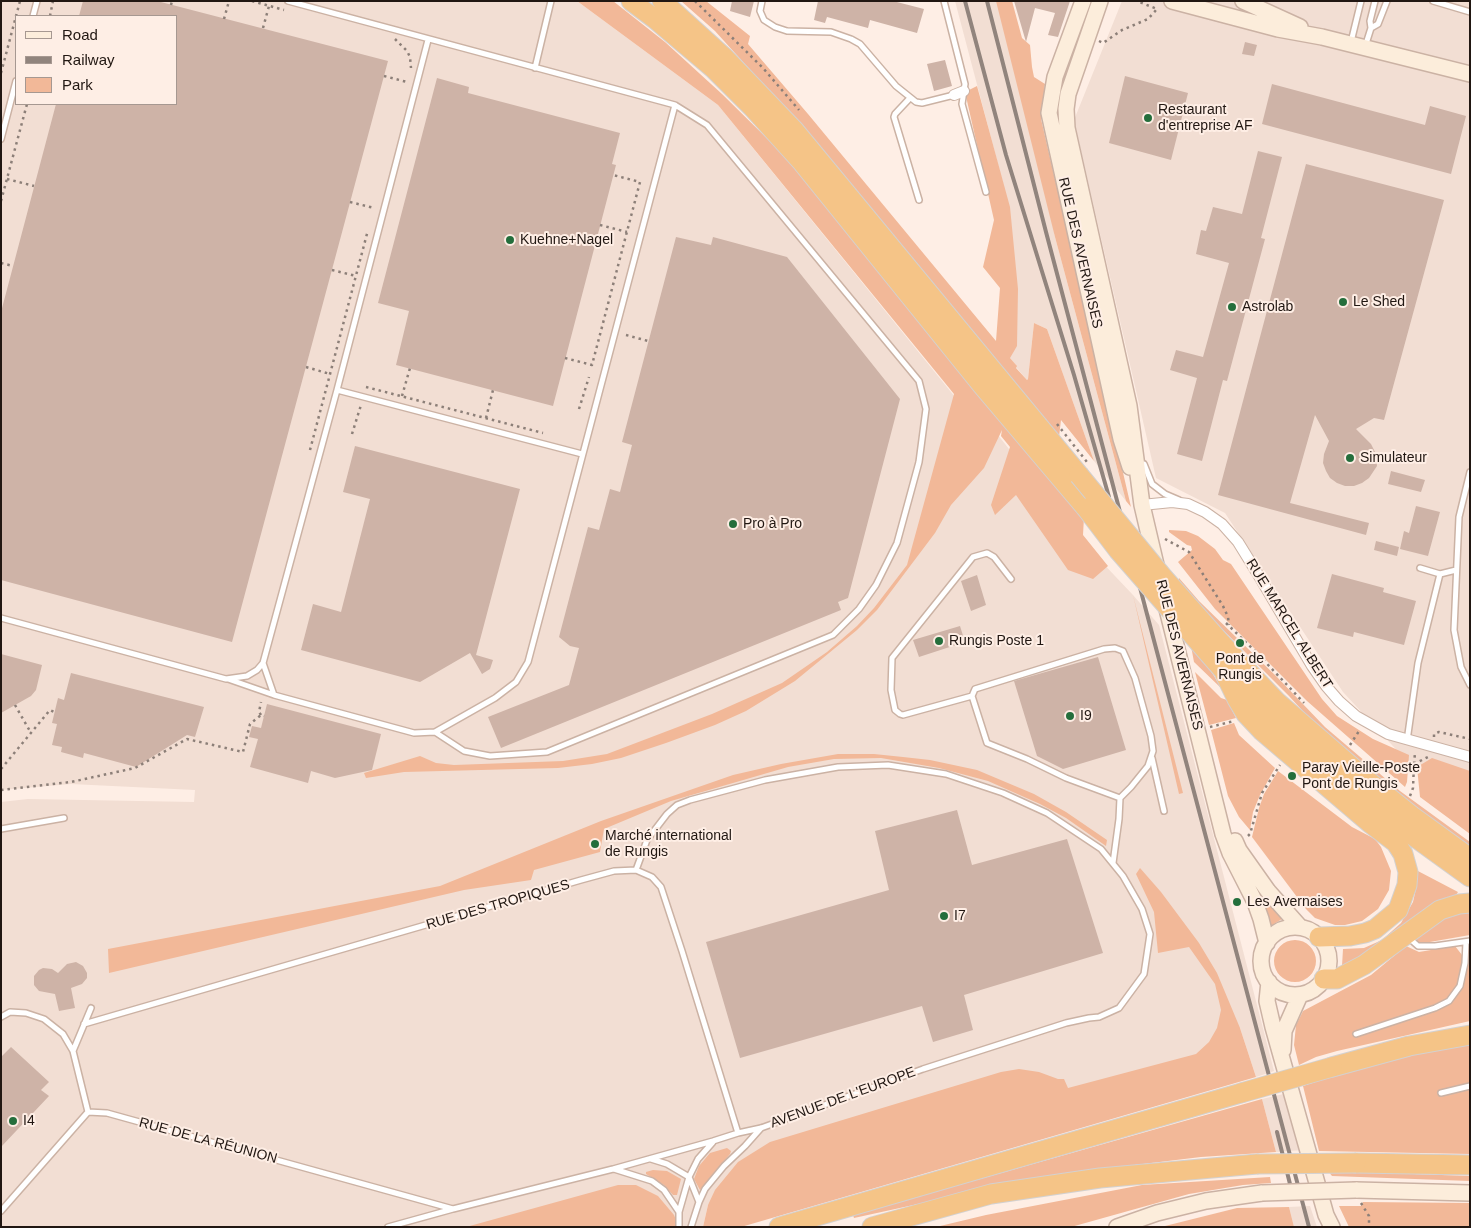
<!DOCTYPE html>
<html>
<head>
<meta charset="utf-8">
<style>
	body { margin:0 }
	#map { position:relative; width:1471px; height:1228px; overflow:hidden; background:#feeee5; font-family:Helvetica,sans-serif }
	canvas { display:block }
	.frame { position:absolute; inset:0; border:2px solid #211712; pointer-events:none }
	.legend { position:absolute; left:15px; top:15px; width:162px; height:90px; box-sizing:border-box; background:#feeee5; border:1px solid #a69891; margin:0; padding:6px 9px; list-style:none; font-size:15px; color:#211712 }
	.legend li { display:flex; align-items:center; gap:10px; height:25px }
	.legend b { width:25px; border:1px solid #a69891 }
</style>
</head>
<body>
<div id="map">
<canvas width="1471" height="1228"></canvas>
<div class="frame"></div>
<ul class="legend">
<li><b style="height:6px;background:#fceddb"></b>Road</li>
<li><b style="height:6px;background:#91847d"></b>Railway</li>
<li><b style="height:14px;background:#f2b898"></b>Park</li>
</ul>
</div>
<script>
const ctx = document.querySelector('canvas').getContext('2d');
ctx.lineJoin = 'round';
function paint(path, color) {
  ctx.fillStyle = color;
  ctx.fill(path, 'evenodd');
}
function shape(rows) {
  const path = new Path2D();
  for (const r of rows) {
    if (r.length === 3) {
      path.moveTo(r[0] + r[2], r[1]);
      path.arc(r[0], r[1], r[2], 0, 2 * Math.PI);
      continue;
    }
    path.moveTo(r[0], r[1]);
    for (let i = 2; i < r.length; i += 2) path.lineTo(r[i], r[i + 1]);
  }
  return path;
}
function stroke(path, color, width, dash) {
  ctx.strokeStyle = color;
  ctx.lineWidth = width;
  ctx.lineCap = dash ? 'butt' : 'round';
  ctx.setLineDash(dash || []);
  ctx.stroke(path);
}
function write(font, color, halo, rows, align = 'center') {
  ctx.font = font + ' Helvetica,sans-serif';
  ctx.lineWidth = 4;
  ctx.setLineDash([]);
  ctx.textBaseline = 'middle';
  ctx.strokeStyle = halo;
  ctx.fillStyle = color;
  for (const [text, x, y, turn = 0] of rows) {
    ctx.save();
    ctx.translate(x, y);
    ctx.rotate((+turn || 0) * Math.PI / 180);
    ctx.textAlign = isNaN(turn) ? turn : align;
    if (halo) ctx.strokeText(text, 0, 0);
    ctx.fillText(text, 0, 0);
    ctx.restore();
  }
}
const built = shape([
	[1,1,577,1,718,105,981,429,983,416,1079,538,1133,595,1159,625,1274,1071,1256,1077,1240,1028,1236,1045,708,1205,703,1227,1,1227,1,802,28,799,194,802,195,790,71,784,1,790],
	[16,16,176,16,176,104,16,104],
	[955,1,1012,1,1055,237,1126,501,1094,461,1047,329,1034,323,1028,379,1027,380,1016,367,1016,365,1010,358,1004,187],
	[1122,1,1470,1,1470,804,1416,771,1343,692,1225,513,1156,478,1074,120],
	[1288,1093,1303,1150,1276,1152,1262,1099],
	[1310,1206,1317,1227,1294,1227,1289,1207]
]);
const green = shape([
	[577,1,613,1,665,42,722,94,794,165,1084,517,1083,535,1108,566,1093,579,1068,570,1016,495,995,515,991,505,1010,447,1001,436,1002,430,984,468,951,505,935,533,877,610,857,630,795,681,746,711,715,725,666,743,621,758,592,764,558,768,404,772,366,778,364,773,420,756,436,763,454,765,563,761,607,754,712,714,782,683,827,652,857,626,874,608,907,565,954,394,718,105],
	[681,1,706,1,750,36,748,44,808,114,996,341,1000,288,983,267,994,220,965,92,977,86,1010,207,1018,289,1017,346,1010,358,1017,366,1016,368,1027,380,1028,379,1034,323,1047,329,1094,461,1061,420,1059,437,781,104,715,31],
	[996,1,1012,1,1022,38,1030,45,1032,67,1034,77,1045,84,1041,119,1131,507,1126,501,1055,237],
	[1169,530,1186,531,1198,536,1215,549,1223,560,1231,564,1322,699,1337,716,1373,739,1409,755,1407,782,1405,787,1307,701,1215,609,1178,562,1192,550,1191,546,1187,545,1169,532],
	[1179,578,1199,601,1277,677,1325,727,1400,791,1470,842,1470,849,1440,828,1323,733,1289,696,1178,585],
	[1133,595,1183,793,1179,794],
	[1191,646,1206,663,1222,689,1194,662],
	[1195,672,1221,698,1227,700,1236,718,1209,725],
	[1234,723,1239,735,1275,768,1260,795,1253,812,1250,830,1239,817,1228,796,1211,730],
	[838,754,874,754,903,757,930,760,977,770,1034,794,1066,812,1107,840,1106,846,1066,818,1040,804,988,781,939,768,881,758,834,759,788,767,671,801,604,829,600,852,534,870,531,880,464,890,109,973,108,949,440,886,601,821,733,775,781,764],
	[1432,758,1470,771,1470,834,1420,797,1417,767],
	[1278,771,1352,827,1375,839,1381,847,1391,871,1389,890,1378,909,1362,921,1345,925,1335,925,1315,918,1306,909,1252,837,1259,808,1264,794],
	[1140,868,1161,892,1199,943,1217,973,1240,1028,1256,1077,741,1227,703,1227,708,1205,715,1190,738,1162,770,1142,1001,1072,1019,1069,1039,1072,1058,1079,1064,1079,1068,1088,1196,1054,1209,1042,1217,1028,1221,1010,1215,984,1189,947,1158,953,1154,912,1136,874],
	[1416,870,1458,892,1456,895,1444,899,1423,910,1364,959,1342,966,1343,949,1364,948,1382,940,1401,923,1413,902,1417,884],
	[1256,884,1285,917,1271,926],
	[1470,907,1470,935,1424,943,1418,942,1416,939,1431,921],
	[1295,961,21],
	[1406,946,1419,952,1455,946,1462,955,1470,954,1470,1021,1337,1051,1316,1057,1299,1065,1294,1045,1296,1025,1303,1011,1371,975],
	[1470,1043,1470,1154,1319,1151,1303,1086,1336,1075,1409,1056],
	[1262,1099,1276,1152,1201,1157,1093,1170,964,1194,854,1218,853,1215],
	[727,1148,731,1151,730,1154,700,1190,694,1179,699,1166,710,1153],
	[653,1170,667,1171,681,1179,677,1195,673,1195,664,1185,646,1174,646,1172],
	[1328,1171,1470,1176,1470,1181,1332,1176],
	[1270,1177,1271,1183,1243,1185,1189,1194,1071,1227,936,1227,986,1215,1142,1185],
	[618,1185,636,1185,658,1196,674,1215,679,1227,466,1227],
	[1363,1202,1470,1203,1470,1227,1349,1227,1339,1206,1361,1206],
	[1289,1207,1294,1227,1161,1227,1237,1208]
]);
const building = shape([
	[83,1,157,1,388,61,232,642,1,580,1,312,56,104,176,104,176,16,79,16],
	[732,1,754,1,750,17,730,11],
	[818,1,893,1,924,9,917,33,870,20,868,28,827,17,825,23,814,20],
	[1014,1,1070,1,1058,37,1048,35,1055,13,1035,8,1026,42],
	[1245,42,1257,45,1254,56,1242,54],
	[945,60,952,86,934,91,927,64],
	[1125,76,1188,93,1171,160,1109,143],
	[437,78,469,87,468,93,620,133,612,164,616,165,553,406,396,365,409,311,378,303],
	[1272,84,1425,125,1430,106,1466,116,1451,174,1262,124],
	[1258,151,1282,157,1261,238,1265,239,1227,381,1223,380,1202,461,1177,454,1197,378,1170,370,1176,350,1203,357,1229,263,1196,254,1201,230,1206,231,1213,207,1242,214],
	[1306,164,1444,200,1384,420,1374,418,1356,429,1371,444,1375,452,1377,466,1369,478,1362,483,1354,486,1345,486,1337,483,1330,478,1326,471,1323,463,1324,454,1329,441,1315,415,1290,503,1369,523,1366,535,1218,495],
	[676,237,711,245,713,237,787,257,900,399,848,598,838,602,841,610,501,748,488,717,569,685,579,648,570,646,559,637,588,527,599,530,610,489,620,492,632,445,622,442],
	[355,446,520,489,476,655,493,660,490,669,482,674,470,653,420,682,301,650,313,604,341,612,370,499,343,492],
	[1391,471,1425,480,1421,492,1388,484],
	[1416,506,1440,512,1428,556,1400,549,1404,531,1409,533],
	[1376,541,1399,547,1397,556,1374,550],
	[1332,574,1384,588,1383,592,1416,601,1404,645,1354,632,1353,637,1317,628],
	[977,575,986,605,971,611,961,581],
	[960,626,965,642,919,657,913,640],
	[1,654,42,665,36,690,31,696,1,713],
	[1098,657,1126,750,1063,769,1037,756,1014,681],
	[71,673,204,707,195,737,187,735,136,767,84,753,83,758,61,752,62,747,52,745,57,724,52,723,58,698,64,700],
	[267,704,381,734,372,770,335,778,311,771,308,783,250,767,258,739,249,737,252,726,261,728],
	[957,810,972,865,1067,839,1103,953,964,995,973,1030,933,1042,922,1006,740,1058,706,942,889,890,875,831],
	[76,962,83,966,87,973,87,978,82,984,71,988,75,1008,59,1011,55,994,39,991,34,985,34,976,39,970,43,968,52,969,58,973,67,964],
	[11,1047,49,1082,41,1090,49,1096,1,1147,1,1057]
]);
const path = shape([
	[252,1,284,10],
	[695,1,763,68,799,110],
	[171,5,172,1],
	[50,16,53,1],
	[224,19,229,1],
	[263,28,269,6],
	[395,39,407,51,410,57,411,68],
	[1099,41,1103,43,1122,30,1148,19,1157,9,1137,1],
	[1,73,20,1],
	[384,76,407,82],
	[7,179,34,186],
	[1,201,27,104],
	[350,202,374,208],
	[600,225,627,232],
	[1,263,13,266],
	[332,270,356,276],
	[626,335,648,341],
	[565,358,592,365,640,182,613,175],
	[306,367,330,374],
	[366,387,543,433],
	[402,396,410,368],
	[579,409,589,377],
	[486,418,493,390],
	[352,434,361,405],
	[310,450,368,230],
	[1165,539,1189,552,1223,606,1228,617,1229,625],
	[1226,623,1255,651,1304,703],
	[15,705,31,733],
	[261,715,259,712,261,702],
	[1210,727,1234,721],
	[1434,737,1434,734,1439,732,1470,739],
	[1350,745,1359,731],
	[1414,764,1415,753],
	[1,769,50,710,54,712],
	[1,790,71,782,135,768,187,739,243,752,250,724,261,715,264,716],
	[1410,796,1413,788,1414,764,1428,757],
	[1248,836,1250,834,1262,793,1280,765],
	[1361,1203,1369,1216,1369,1227]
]);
const lane = shape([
	[288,1,675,105,707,125,919,381,926,409,919,462,897,543,876,585,859,609,833,635,547,752,490,756,464,751,435,732],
	[762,1,760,11,764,20,775,27,787,31,831,32,851,39,860,44,896,86,916,102,922,103,954,95],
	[944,1,965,84,962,104,986,192],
	[1433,1,1470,12],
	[33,16,37,1],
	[1371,28,1378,24,1387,1],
	[1351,42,1361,1],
	[1365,47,1371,28,1370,21,1375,1],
	[535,68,551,1],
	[910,98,895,114,894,117,919,200],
	[1,139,16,81],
	[337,390,582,454],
	[1144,464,1152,484,1165,494,1179,500],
	[1470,472,1459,517,1454,630,1461,667,1470,685],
	[1440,574,1456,570],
	[1,618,226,679,247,676,257,670,263,663,337,390,428,40],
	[263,663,274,695],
	[228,679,274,695,414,733,435,732,495,698,516,682,528,662,675,105],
	[972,696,903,715,900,714,895,710,891,690,892,658,973,557,987,553,994,557,1011,579],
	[1407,741,1418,663,1440,574,1420,568],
	[1152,758,1164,811],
	[1,829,64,818],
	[1113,863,1119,819,1120,798,1131,787,1148,766,1153,751,1151,736,1135,678,1123,651,1115,648,1104,649,975,689,972,696,987,743,1027,759,1066,778,1120,798],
	[1409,938,1418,946,1435,946,1470,941],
	[1,1017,10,1012,26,1013,44,1019,63,1034,73,1051,88,1112],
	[84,1024,581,880,614,871,636,870,652,877,661,887,682,951,738,1133],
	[1356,1034,1435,1008,1449,1001,1460,986,1465,963,1466,942],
	[73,1051,91,1008],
	[1441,1093,1470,1086],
	[651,1159,667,1164,689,1177,699,1202],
	[614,1169,652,1181,664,1190,679,1212,679,1227],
	[1,1211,88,1112,107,1113,453,1209],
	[679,1212,689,1177,698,1159,713,1142],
	[388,1227,453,1209,613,1169,713,1141,738,1133,761,1128,923,1069,1066,1023,1089,1018,1099,1017,1119,1008,1144,974,1150,934,1142,909,1123,876,1101,849,1047,813,1003,793,946,774,888,765,838,767,765,780,690,800,677,805,667,814,647,840,636,870],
	[691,1227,699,1202,705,1189,724,1166,745,1146,761,1128]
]);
const street = shape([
	[954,95,964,91],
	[1142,505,1172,502,1188,504,1205,512,1222,524,1238,542,1259,576,1312,666,1326,686,1339,701,1356,716,1388,734,1470,757]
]);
const secondary = shape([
	[1083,1,1055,77,1049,113,1121,439,1130,467],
	[1100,1,1068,94,1066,109,1067,128,1129,406,1142,505,1157,569],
	[1172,1,1278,29,1322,37,1470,74],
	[1243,1,1300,27],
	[1166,605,1223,834,1230,853,1255,902,1261,919,1267,943],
	[1235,841,1239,850,1268,891,1300,927],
	[1295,961,34],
	[1269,982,1267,1001,1273,1027,1326,1215,1332,1227],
	[1283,1050,1284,1031,1300,995],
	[1356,1190,1470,1193],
	[1117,1227,1157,1213,1206,1201,1262,1193]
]);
const highway = shape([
	[631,1,655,19,714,69,753,108,801,161,981,384,1086,508],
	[662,1,725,58,794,130,1079,475],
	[1221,643,1277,702,1367,780,1412,816,1470,858],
	[1223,670,1237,699,1246,714,1262,731,1371,824,1396,843,1403,854,1408,872,1407,885,1398,910,1375,929,1365,933,1350,936,1319,937],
	[1235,682,1268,716,1369,804,1470,877],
	[1324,979,1337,979,1364,965,1440,910,1459,904,1470,903],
	[1332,1067,1409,1046,1470,1035],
	[1356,1163,1470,1165],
	[779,1227,1241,1093],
	[872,1227,991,1194,1100,1178,1257,1164]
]);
const rail = shape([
	[965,1,1006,155,1074,375,1109,497],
	[987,1,1046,232,1309,1227],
	[1277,1132,1291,1188]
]);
const pathBridge = shape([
	[1057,424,1087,462]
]);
const secondaryBridge = shape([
	[1262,1193,1356,1190]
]);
const highwayBridge = shape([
	[1079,475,1162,576,1221,643],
	[1086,508,1118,550,1223,670],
	[1241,1093,1332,1067],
	[1257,1164,1356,1163]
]);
const markers = [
	[1148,118,5,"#246e3c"],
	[510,240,5,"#246e3c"],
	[1343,302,5,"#246e3c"],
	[1232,307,5,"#246e3c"],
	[1350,458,5,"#246e3c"],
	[733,524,5,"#246e3c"],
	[939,641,5,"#246e3c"],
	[1240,643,5,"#246e3c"],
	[1070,716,5,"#246e3c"],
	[1292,776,5,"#246e3c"],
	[595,844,5,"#246e3c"],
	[1237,902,5,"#246e3c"],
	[944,916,5,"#246e3c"],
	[13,1121,5,"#246e3c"]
];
const poiNames = [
	["Restaurant",1158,110],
	["d'entreprise AF",1158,126],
	["Kuehne+Nagel",520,240],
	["Le Shed",1353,302],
	["Astrolab",1242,307],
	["Simulateur",1360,458],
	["Pro à Pro",743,524],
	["Rungis Poste 1",949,641],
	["Pont de",1240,659,"center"],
	["Rungis",1240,675,"center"],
	["I9",1080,716],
	["Paray Vieille-Poste",1302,768],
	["Pont de Rungis",1302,784],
	["Marché international",605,836],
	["de Rungis",605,852],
	["Les Avernaises",1247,902],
	["I7",954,916],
	["I4",23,1121]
];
const streetNames = [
	["RUE DES AVERNAISES",1080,253,77],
	["RUE MARCEL ALBERT",1289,624,58],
	["RUE DES AVERNAISES",1179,655,76],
	["RUE DES TROPIQUES",498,905,-16],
	["AVENUE DE L'EUROPE",843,1098,-20],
	["RUE DE LA RÉUNION",208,1141,15]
];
paint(built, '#f2ded3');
paint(green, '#f2b898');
paint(building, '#ceb3a7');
stroke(lane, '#cbb2a4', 8);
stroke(street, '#cbb2a4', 12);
stroke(secondary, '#cbb2a4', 18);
stroke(highway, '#d3d1d0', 21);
stroke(path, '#8c7f78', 2.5, [2.5, 4]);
stroke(lane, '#fff', 5);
stroke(street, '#fff', 10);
stroke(secondary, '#fceddb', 15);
stroke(highway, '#f5c487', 19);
stroke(rail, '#91847d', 4);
stroke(secondaryBridge, '#cbb2a4', 18, []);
stroke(highwayBridge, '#d3d1d0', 21, []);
stroke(pathBridge, '#8c7f78', 2.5, [2.5, 4]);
stroke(secondaryBridge, '#fceddb', 15);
stroke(highwayBridge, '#f5c487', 19);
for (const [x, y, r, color] of markers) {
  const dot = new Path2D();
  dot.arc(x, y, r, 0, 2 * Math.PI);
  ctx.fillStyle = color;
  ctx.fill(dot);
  stroke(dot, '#feeee5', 2);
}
write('14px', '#211712', '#feeee5', poiNames, 'left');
write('14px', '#211712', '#feeee5', streetNames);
</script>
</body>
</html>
